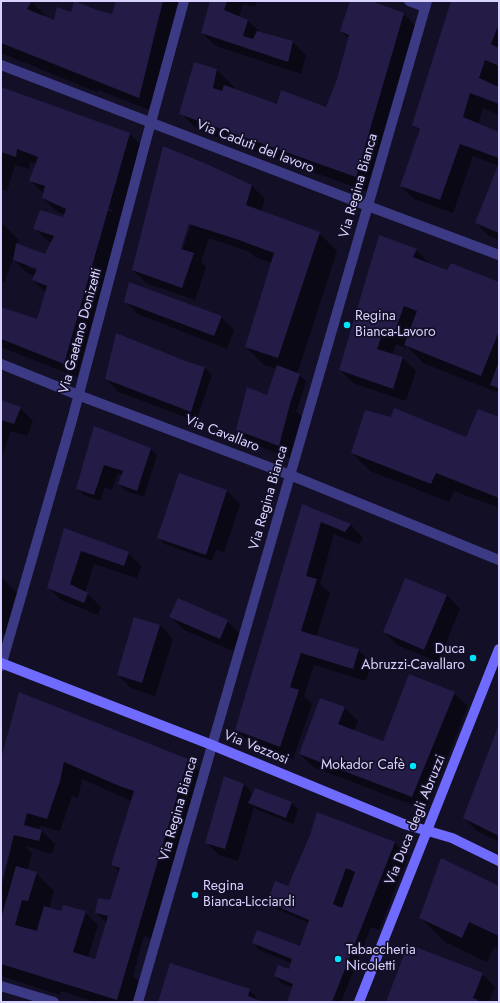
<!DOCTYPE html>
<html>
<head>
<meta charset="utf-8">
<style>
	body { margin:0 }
	#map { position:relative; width:500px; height:1003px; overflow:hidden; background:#130f26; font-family:Jost,sans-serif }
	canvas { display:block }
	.frame { position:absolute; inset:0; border:2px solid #d9d4ff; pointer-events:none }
</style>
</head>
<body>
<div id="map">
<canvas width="500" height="1003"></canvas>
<div class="frame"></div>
</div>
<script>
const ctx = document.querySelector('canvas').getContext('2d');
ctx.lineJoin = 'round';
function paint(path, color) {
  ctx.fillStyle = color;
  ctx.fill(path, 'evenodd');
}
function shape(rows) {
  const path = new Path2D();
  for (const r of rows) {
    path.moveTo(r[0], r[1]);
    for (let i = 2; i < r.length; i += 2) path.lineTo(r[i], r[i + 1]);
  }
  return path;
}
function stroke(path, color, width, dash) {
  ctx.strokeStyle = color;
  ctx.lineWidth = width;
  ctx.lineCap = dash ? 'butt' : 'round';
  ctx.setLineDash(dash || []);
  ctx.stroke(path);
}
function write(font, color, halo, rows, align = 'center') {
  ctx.font = font + ' Jost,sans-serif';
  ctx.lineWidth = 3.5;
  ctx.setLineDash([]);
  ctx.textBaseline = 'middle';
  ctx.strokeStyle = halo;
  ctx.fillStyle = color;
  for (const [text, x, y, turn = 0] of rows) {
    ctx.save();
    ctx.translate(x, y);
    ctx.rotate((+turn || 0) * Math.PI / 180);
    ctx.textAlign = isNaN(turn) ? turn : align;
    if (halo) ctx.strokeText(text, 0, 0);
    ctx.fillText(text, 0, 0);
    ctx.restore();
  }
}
const shadow = shape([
	[1,1,31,1,45,15,43,17,55,21,72,13,112,15,117,1,185,1,152,111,98,90,97,92,1,53],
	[211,1,257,1,255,7,243,4,239,17,248,21,260,32,293,42,306,55,301,74,216,46,202,33],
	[351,1,368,1,404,14,417,27,374,194,199,131,181,113,217,70,235,88,234,90,277,105,327,109,337,79,349,39,341,31],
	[452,1,499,1,499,115,483,108,478,124,499,133,499,166,473,156,453,213,414,199,401,186,420,131,413,124],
	[1,88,130,134,148,152,120,224,77,377,1,347,1,308,38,320,46,293,33,280,35,276,27,273,13,259,4,283,1,282,1,222,19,240,17,245,46,255,52,243,48,241,34,228,63,218,65,215,56,211,43,198,44,194,30,180,36,164,30,162,29,169,15,165,7,191,1,189],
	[66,193,113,210,112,212,66,195],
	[27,265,42,270,41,272,27,267],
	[209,166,252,186,265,199,261,212,319,233,337,251,297,374,299,375,306,381,297,410,294,409,303,418,292,459,251,443,237,430,268,396,277,369,264,365,246,347,272,263,255,257,250,252,209,238,201,262,206,267,195,300,146,283,133,270],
	[189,222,191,224,181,254,179,253],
	[499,166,499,240,489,236,476,223],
	[416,250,429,263,447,271,499,283,499,393,423,363,407,346,406,348,396,344,392,355,403,358,416,371,406,401,353,383,340,370],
	[125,301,221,317,234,330,227,349,138,314],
	[188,363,205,368,212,375,197,418,188,415,187,418,119,392,106,379],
	[1,401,20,408,33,421,27,436,11,431,1,459],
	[499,418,499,508,454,491,449,502,370,471,352,453,392,419,466,438],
	[94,428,151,449,157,455,144,497,126,491,119,484,122,475,118,473,112,490,105,487,100,501,84,495,77,488],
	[227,491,240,504,224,552,216,550,212,561,165,544,158,537],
	[303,505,351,525,363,538,359,544,334,534,320,584,330,593,316,637,358,650,372,663,366,681,314,665,304,696,312,704,293,759,250,743,237,730],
	[65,529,128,553,141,566,137,578,94,564,85,592,88,594,101,607,98,615,61,600,48,587],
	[1,578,3,579,21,597,11,637,1,633],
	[447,595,460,609,438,662,397,645,384,632],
	[171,617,227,621,240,634,233,651,184,630],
	[160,625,173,639,155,696,131,688,118,675],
	[454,693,468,706,426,810,313,767,300,754,345,708,358,721,354,731,384,743],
	[499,727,499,842,477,831,464,818],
	[188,760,201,773,152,939,144,936,133,976,139,982,133,1002,95,1002,61,991,60,995,1,976,1,890,12,846,10,846,1,882,2,761],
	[82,779,132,801,112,864,120,873,111,901,96,913,107,923,96,960,88,957,98,925,85,912,60,912,49,908,54,891,36,873,27,871,32,853,25,846,52,854,55,844,42,831,39,831,40,826,60,831,72,796,78,798],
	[40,917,42,917,38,932,36,932],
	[244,784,253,794,255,789,292,803,298,810,293,824,256,809,254,807,238,861,219,855,206,842],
	[318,813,395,843,408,856,379,930,371,927,341,1002,288,1002,293,987,281,983,275,976,290,971,292,963,259,950,253,943,300,947,309,923,275,908,269,901,292,889],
	[499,887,499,949,494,947,487,962,445,942,420,917],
	[482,974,495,987,489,1002,387,1002],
	[249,990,261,1002,159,1002]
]);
const building = shape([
	[1,1,32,1,27,9,54,20,57,7,71,12,74,1,97,10,112,14,116,1,163,1,139,98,1,43],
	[210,1,227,1,224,10,248,20,243,36,253,39,257,31,293,41,288,62,201,33],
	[350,1,371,1,404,13,356,177,179,114,194,62,217,69,213,88,222,91,224,85,277,104,281,90,326,107,337,79,349,35,340,31],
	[451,1,499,1,499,24,491,44,499,48,499,66,485,60,479,78,499,87,499,104,470,93,463,117,499,132,499,158,460,144,440,200,400,186,420,129,412,125],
	[1,87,130,133,64,364,1,339,1,307,37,319,47,286,32,280,37,269,13,260,16,243,45,254,54,236,33,229,40,210,63,217,66,209,42,198,45,186,29,181,38,157,17,149,16,157,1,152],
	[163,146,209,165,252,185,246,205,320,232,278,358,245,347,274,253,236,239,189,224,181,249,194,253,182,288,132,270],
	[499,163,499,233,475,223],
	[379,235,417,249,413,257,447,270,451,263,499,282,499,331,481,376,404,345,417,311,404,306,393,336,383,332,377,349,403,357,393,389,339,370],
	[129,282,222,316,214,336,124,302],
	[116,333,188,362,205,367,191,412,105,379],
	[499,361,499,388,490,385],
	[277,365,300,374,290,404,279,446,236,430,247,387,267,395],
	[1,400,21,407,14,424,1,420],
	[394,408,466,437,478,409,499,417,499,498,436,473,431,484,351,453,365,410,391,417],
	[94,426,151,448,137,491,118,484,123,471,104,465,94,495,76,489],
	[179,473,227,490,206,555,157,538],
	[302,504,351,524,345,532,321,522,306,576,317,579,301,631,359,649,353,669,301,653,290,687,299,690,280,747,235,730],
	[64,528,129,552,124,566,81,551,70,584,88,593,84,603,47,588],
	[405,578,447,595,424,650,383,632],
	[178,598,228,620,220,639,169,617],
	[134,617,160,625,142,683,117,675],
	[409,674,455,692,412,797,299,754,320,698,345,707,338,724,383,741],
	[19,692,188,759,117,1000,1,964,1,914,2,915,16,866,37,872,28,901,22,900,15,925,37,931,44,906,61,911,63,905,86,911,73,952,95,959,108,916,95,913,98,898,110,900,120,868,111,865,134,791,117,785,64,762,60,781,47,819,27,813,24,825,42,830,39,841,14,835,1,884,1,759],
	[499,724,499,836,463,818],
	[224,776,244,784,225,849,205,843],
	[255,788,292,802,286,818,248,803],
	[317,812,395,842,332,1002,287,1002,293,984,274,976,278,965,289,969,292,959,252,943,257,930,300,946,309,920,267,902,275,881,288,886,310,835],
	[346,868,355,872,342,908,333,904],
	[441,858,499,886,499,936,469,922,462,938,419,918],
	[408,944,483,973,473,998,478,1000,477,1002,447,1002,444,1001,444,1002,386,1002],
	[170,963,250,989,248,996,264,1002,158,1002]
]);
const street = shape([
	[409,1,425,7],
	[1,65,368,206,499,255],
	[1,364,78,395,290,475,499,560],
	[1,666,72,420,144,148,184,1],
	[1,986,54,1002],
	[138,1002,427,1]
]);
const secondary = shape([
	[1,663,212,745,404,824,452,838,499,861],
	[359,1002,499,649]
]);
const markers = [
	[347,325,4,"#00e5ff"],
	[473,658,4,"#00e5ff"],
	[413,766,4,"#00e5ff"],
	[195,895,4,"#00e5ff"],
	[338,959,4,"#00e5ff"]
];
const streetNames = [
	["Via Caduti del lavoro",255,147,21],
	["Via Regina Bianca",359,186,-74],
	["Via Gaetano Donizetti",81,331,-75],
	["Via Cavallaro",222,434,21],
	["Via Regina Bianca",269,498,-74],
	["Via Vezzosi",256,748,22],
	["Via Regina Bianca",179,809,-74],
	["Via Duca degli Abruzzi",416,820,-68]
];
const poiNames = [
	["Regina",355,317],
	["Bianca-Lavoro",355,333],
	["Duca",465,650,"right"],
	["Abruzzi-Cavallaro",465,666,"right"],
	["Mokador Cafè",405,766,"right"],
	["Regina",203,887],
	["Bianca-Licciardi",203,903],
	["Tabaccheria",346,951],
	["Nicoletti",346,967]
];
paint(shadow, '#0007');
paint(building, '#241b47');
stroke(street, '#3d3a85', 10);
stroke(secondary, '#6f6bff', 10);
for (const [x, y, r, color] of markers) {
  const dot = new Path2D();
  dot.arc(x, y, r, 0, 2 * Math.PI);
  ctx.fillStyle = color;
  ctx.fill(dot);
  stroke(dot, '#130f26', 1.5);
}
write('14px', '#d9d4ff', '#130f26', streetNames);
write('14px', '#d9d4ff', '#130f26', poiNames, 'left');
</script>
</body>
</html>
